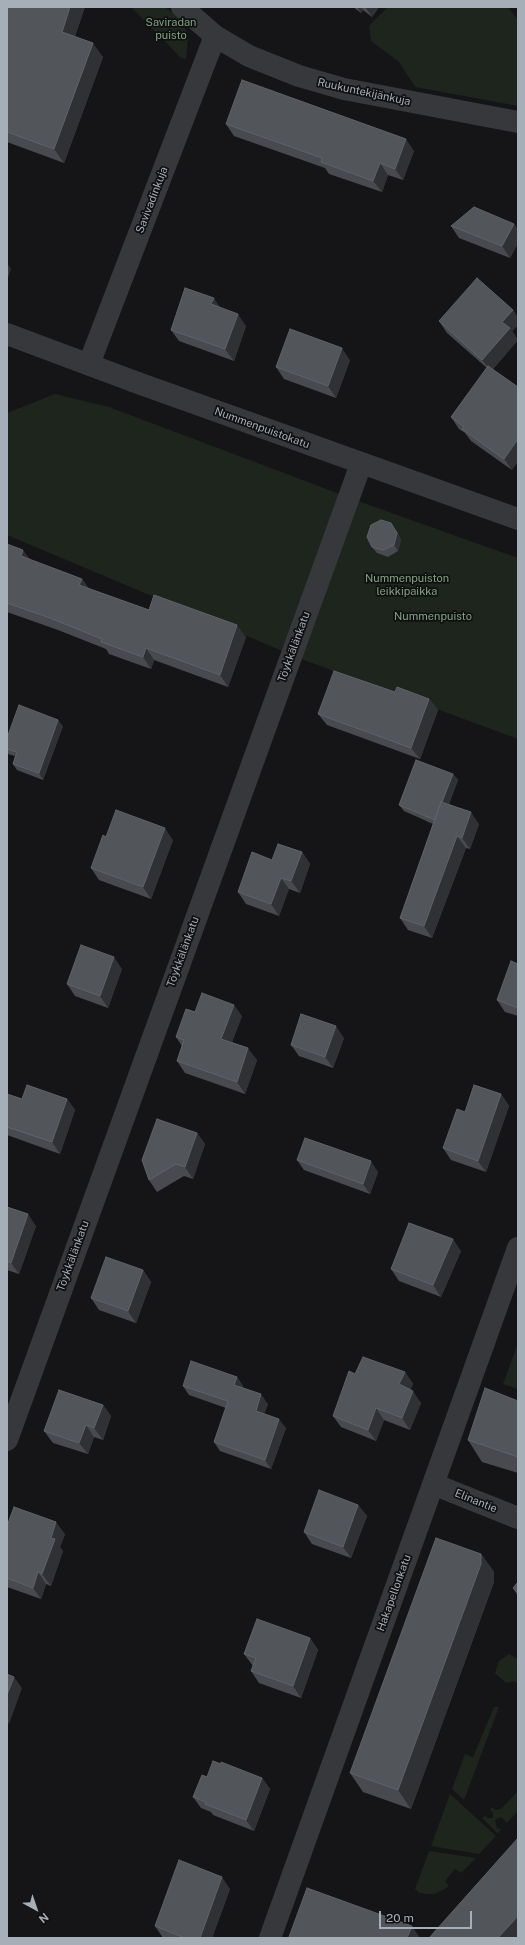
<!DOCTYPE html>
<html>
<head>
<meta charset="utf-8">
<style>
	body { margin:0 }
	#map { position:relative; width:525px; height:1945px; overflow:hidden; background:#151517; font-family:"Public Sans",sans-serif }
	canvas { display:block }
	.frame { position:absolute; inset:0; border:8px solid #a6aeb7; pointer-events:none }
	.north { position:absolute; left:16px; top:1889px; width:40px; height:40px; -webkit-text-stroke:3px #101012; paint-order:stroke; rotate:140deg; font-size:11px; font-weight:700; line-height:16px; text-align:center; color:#a6aeb7 }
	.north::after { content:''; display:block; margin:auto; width:14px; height:18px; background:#a6aeb7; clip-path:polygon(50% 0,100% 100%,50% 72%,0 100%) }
	.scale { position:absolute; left:379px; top:1911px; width:93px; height:18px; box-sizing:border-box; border:2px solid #a6aeb7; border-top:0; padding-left:5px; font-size:12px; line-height:14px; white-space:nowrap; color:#a6aeb7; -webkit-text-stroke:3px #101012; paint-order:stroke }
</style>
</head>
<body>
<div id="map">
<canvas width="525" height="1945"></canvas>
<div class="frame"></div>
<div class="north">N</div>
<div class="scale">20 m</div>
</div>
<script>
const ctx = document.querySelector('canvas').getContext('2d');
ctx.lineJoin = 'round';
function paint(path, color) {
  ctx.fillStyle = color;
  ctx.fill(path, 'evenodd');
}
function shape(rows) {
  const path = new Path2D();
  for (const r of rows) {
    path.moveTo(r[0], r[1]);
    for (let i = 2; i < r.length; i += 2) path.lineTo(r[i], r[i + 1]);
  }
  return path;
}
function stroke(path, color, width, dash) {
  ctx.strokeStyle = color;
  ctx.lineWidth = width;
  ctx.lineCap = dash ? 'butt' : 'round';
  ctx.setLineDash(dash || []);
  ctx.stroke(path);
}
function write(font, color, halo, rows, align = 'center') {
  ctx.font = font + ' "Public Sans",sans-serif';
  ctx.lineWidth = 3.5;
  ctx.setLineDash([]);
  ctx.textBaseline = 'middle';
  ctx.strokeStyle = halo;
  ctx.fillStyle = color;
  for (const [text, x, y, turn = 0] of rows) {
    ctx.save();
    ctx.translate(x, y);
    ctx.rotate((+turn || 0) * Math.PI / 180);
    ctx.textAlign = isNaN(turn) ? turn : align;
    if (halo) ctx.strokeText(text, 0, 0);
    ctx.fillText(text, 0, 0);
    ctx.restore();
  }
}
const green = shape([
	[131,7,165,7,182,21,188,35,186,59,181,58],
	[388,7,508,7,518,20,518,106,415,87,399,62,371,41,369,26],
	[55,394,109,407,369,505,518,558,518,739,304,660,7,535,7,413],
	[518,1343,518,1389,503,1384],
	[509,1654,518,1659,518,1684,514,1681,506,1683,495,1673,499,1661],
	[494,1707,499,1707,464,1800,452,1789,465,1754,473,1757],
	[518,1791,518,1811,507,1823,501,1817,495,1820,497,1828,501,1829,498,1834,482,1818,485,1816,488,1818,493,1818,493,1813,490,1810,492,1807,496,1810,501,1809],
	[450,1794,496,1836,479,1854,431,1846],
	[429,1851,476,1858,461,1873,455,1869,445,1881,449,1886,443,1890,434,1894,425,1894,418,1892,415,1889]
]);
const minor = shape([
	[182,7,215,36,249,56,299,76,344,89,518,122],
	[89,364,215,36],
	[7,1440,361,464],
	[433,1484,518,1518],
	[270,1938,518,1248]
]);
const tertiary = shape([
	[7,334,138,383,518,519]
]);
const wall = shape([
	[7,7,85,7,75,36,103,57,64,163,7,142],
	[353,7,379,7,372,17,363,10,361,13],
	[226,124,414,151,403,180,388,175,382,192,329,174,325,168,234,136],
	[514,224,518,230,518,243,510,258,459,238,451,226],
	[220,308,246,326,234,361,179,341,171,330],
	[513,310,518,318,518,325,512,331,518,340,493,369,512,470,471,441,465,433,459,429,451,417,487,368,447,333,439,321],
	[350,360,336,398,284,379,276,367],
	[396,530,401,540,398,551,388,557,377,553,372,547],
	[7,544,29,559,82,579,89,589,149,610,246,637,228,687,154,660,151,669,109,654,106,649,58,630,7,612],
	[395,692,429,699,438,710,420,759,327,725,318,714],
	[63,726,43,780,17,770,13,764,15,756,8,754,7,752,7,738],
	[453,774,458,780,449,804,479,824,470,849,466,848,432,938,408,930,400,918,433,824,404,811,399,805],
	[106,837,173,840,151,899,99,880,91,868],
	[302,852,310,864,300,893,289,889,279,916,246,904,238,892,272,860],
	[518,964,518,1016,505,1012,497,1000],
	[122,969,108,1008,75,996,67,984],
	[195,1012,242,1016,232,1042,257,1060,245,1094,185,1073,177,1061,182,1046,176,1037],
	[344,1038,333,1068,299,1056,291,1045],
	[7,1094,22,1099,67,1099,75,1110,60,1154,7,1135],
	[501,1094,509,1106,486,1172,451,1160,443,1148,465,1112],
	[197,1133,205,1144,193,1179,184,1176,157,1192,149,1180],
	[297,1160,378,1172,370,1194,304,1170],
	[7,1207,36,1226,19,1274,7,1270],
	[461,1251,441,1297,399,1281,391,1269],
	[143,1270,151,1282,136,1323,99,1310,91,1298],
	[405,1372,413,1384,410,1390,421,1403,410,1430,384,1420,376,1441,341,1427,333,1416,355,1374],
	[237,1377,243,1386,243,1388,268,1404,264,1414,286,1428,271,1469,220,1451,214,1442,226,1408,189,1395,183,1386],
	[518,1401,518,1473,482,1462,468,1440],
	[103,1405,111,1416,103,1440,94,1437,88,1454,53,1443,44,1431],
	[358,1505,367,1516,351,1558,312,1544,304,1532],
	[7,1526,65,1534,60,1547,63,1551,51,1586,46,1584,41,1599,7,1587],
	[481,1554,494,1572,494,1582,411,1809,363,1792,350,1773],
	[518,1582,518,1596,513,1588],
	[310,1638,318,1650,301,1698,259,1683,251,1671,253,1666,244,1654],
	[221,1764,262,1778,270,1789,254,1831,213,1815,211,1812,201,1808,193,1797,207,1777],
	[230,1889,212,1938,163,1938,155,1926]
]);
const shadedWall = shape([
	[70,7,85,7,72,45,62,32],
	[357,7,361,7,363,10,361,13],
	[367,7,379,7,372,17,366,8],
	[93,43,103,57,64,163,54,149],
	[406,139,414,151,403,180,395,169],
	[380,163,388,175,382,192,373,181],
	[514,224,518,230,518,243,510,258,502,246],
	[7,263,11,269,7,281],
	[214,298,222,310,211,304],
	[513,310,518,318,518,325,512,331,518,340,491,371,482,360,502,322],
	[238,314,246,326,234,361,225,349],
	[342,348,350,360,336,398,328,386],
	[518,439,518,462,512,470,504,459],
	[391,523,401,540,398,551,394,545],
	[23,550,32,562,21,556],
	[82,579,90,590,79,585],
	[237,625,246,637,228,687,220,675],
	[146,648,154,660,151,669,143,657],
	[429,699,438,710,420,759,411,748],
	[58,720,63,726,43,780,39,773],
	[453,774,458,780,440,826,435,820],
	[471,812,479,824,470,849,462,838],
	[165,828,173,840,151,899,143,887],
	[457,836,466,848,432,938,424,926],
	[302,852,310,864,300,893,291,881],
	[281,878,289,889,279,916,271,904],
	[114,957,122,969,108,1008,100,996],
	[234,1005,242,1016,229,1050,221,1039],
	[336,1026,344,1038,333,1068,325,1057],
	[248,1048,257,1060,245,1094,237,1082],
	[501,1094,509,1106,486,1172,478,1161],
	[67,1099,75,1110,60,1154,52,1142],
	[197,1133,205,1144,193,1179,185,1167],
	[371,1161,378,1172,370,1194,363,1184],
	[28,1214,36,1226,19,1274,11,1263],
	[453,1239,461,1251,441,1297,433,1285],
	[143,1270,151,1282,136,1323,128,1311],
	[405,1372,413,1384,407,1396,399,1384],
	[237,1377,243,1386,241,1394,234,1385],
	[413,1391,421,1403,410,1430,402,1418],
	[261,1394,268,1404,262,1420,256,1411],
	[103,1405,111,1416,103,1440,94,1428],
	[376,1408,384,1420,376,1441,368,1430],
	[279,1419,286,1428,271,1469,265,1460],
	[86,1425,94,1437,88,1454,79,1443],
	[358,1505,367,1516,351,1558,343,1547],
	[56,1522,65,1534,60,1547,63,1551,51,1586,42,1574,51,1538],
	[481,1554,494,1572,494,1582,411,1809,398,1790],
	[38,1572,46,1584,41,1599,33,1588],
	[310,1638,318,1650,301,1698,293,1686],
	[14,1677,22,1688,9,1724,7,1721,7,1695],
	[262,1778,270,1789,254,1831,246,1820],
	[222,1877,230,1889,212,1938,200,1938],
	[518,1916,518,1938,498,1938],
	[412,1926,420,1938,407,1938]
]);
const building = shape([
	[7,7,70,7,62,32,93,43,54,149,7,132,7,7],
	[242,80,406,139,395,169,380,163,373,181,321,162,322,158,226,124,242,80],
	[474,207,514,224,502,246,451,226,474,207],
	[477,278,513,310,502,322,510,328,482,360,439,321,477,278],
	[185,288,214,298,211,304,238,314,225,349,171,330,185,288],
	[290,329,342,348,328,386,276,367,290,329],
	[488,366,518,387,518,439,504,459,462,429,464,427,451,417,488,366],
	[381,520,391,523,397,533,394,545,383,550,372,547,367,537,371,525,381,520],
	[7,544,23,550,21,556,82,579,79,585,149,610,154,595,237,625,220,675,146,648,143,657,101,642,102,639,50,618,7,603,7,544],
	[334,671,395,692,397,687,429,699,411,748,318,714,334,671],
	[19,705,58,720,39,773,13,764,17,752,7,749,7,738,19,705],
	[416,760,453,774,442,802,441,802,435,820,399,805,416,760],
	[441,802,471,812,462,838,457,836,424,926,400,918,441,802],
	[116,810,165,828,143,887,91,868,103,835,106,837,116,810],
	[278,844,302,852,291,881,281,878,271,904,238,892,252,852,272,860,278,844],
	[81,945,114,957,100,996,67,984,81,945],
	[511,961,518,964,518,1008,497,1000,511,961],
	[202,993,234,1005,221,1039,248,1048,237,1082,177,1061,184,1040,176,1037,186,1009,195,1012,202,993],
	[301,1014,336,1026,325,1057,291,1045,301,1014],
	[27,1085,67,1099,52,1142,7,1127,7,1094,22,1099,27,1085],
	[474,1085,501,1094,478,1161,443,1148,457,1109,465,1112,474,1085],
	[157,1119,197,1133,185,1167,176,1164,149,1180,142,1160,157,1119],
	[305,1138,371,1161,363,1184,297,1160,305,1138],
	[7,1207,28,1214,11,1263,7,1261,7,1207],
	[409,1223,453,1239,433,1285,391,1269,409,1223],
	[106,1257,143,1270,128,1311,91,1298,106,1257],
	[363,1357,405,1372,399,1384,413,1391,402,1418,376,1408,368,1430,333,1416,349,1371,355,1374,363,1357],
	[191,1361,237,1377,234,1385,261,1394,256,1411,279,1419,265,1460,214,1442,228,1401,183,1386,191,1361],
	[485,1388,518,1401,518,1457,468,1440,485,1388],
	[59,1390,103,1405,94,1428,86,1425,79,1443,44,1431,59,1390],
	[319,1490,358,1505,343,1547,304,1532,319,1490],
	[14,1507,56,1522,51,1538,55,1539,42,1574,38,1572,33,1588,7,1578,7,1526,14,1507],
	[436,1538,481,1554,481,1564,398,1790,350,1773,436,1538],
	[518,1582,518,1593,513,1588,518,1582],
	[257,1619,310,1638,293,1686,251,1671,256,1658,244,1654,257,1619],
	[7,1674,14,1677,7,1695,7,1674],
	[213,1761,221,1764,221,1762,262,1778,246,1820,205,1804,206,1802,193,1797,202,1775,207,1777,213,1761],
	[518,1838,518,1916,498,1938,429,1938,518,1838],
	[179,1860,222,1877,200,1938,185,1938,155,1926,179,1860],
	[307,1888,412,1926,407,1938,291,1938,289,1937,307,1888]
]);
const parkNames = [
	["Saviradan",171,23],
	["puisto",171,36],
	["Nummenpuiston",407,579],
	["leikkipaikka",407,592],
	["Nummenpuisto",433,617]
];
const streetNames = [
	["Ruukuntekijänkuja",364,92,12],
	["Savivadinkuja",152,200,-69],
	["Nummenpuistokatu",262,428,20],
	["Töykkälänkatu",294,647,-70],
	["Töykkälänkatu",183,952,-70],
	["Töykkälänkatu",73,1256,-70],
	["Elinantie",476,1501,22],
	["Hakapellonkatu",394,1593,-70]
];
paint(green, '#1d251d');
stroke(minor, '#36383c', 22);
stroke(tertiary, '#36383c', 22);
paint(wall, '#484a4f');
paint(shadedWall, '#2f3134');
paint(building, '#52555a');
stroke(building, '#5f6369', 1);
write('11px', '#80a37d', '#101012', parkNames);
write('11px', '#a6aeb7', '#101012', streetNames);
</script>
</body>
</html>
